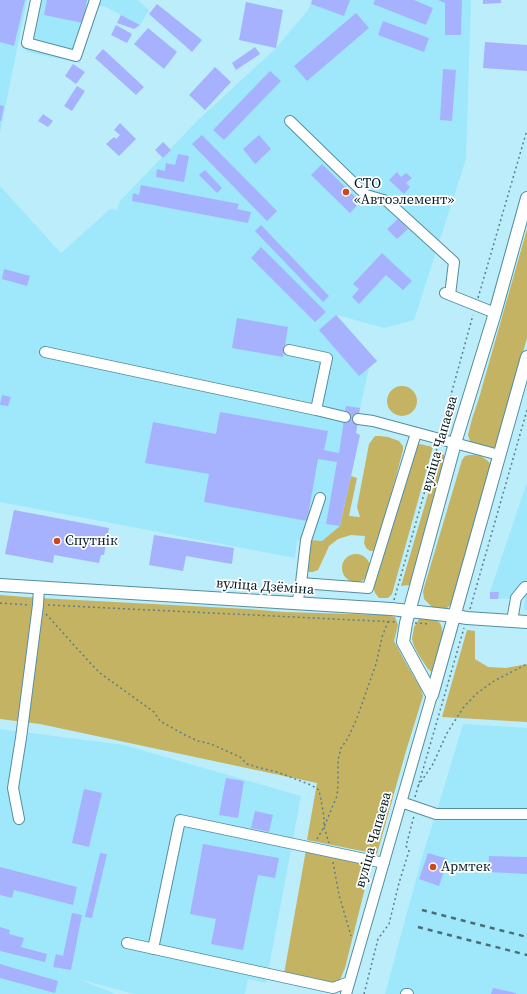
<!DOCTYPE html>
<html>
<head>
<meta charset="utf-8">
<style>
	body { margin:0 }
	canvas { display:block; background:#bcedfa }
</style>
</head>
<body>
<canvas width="527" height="994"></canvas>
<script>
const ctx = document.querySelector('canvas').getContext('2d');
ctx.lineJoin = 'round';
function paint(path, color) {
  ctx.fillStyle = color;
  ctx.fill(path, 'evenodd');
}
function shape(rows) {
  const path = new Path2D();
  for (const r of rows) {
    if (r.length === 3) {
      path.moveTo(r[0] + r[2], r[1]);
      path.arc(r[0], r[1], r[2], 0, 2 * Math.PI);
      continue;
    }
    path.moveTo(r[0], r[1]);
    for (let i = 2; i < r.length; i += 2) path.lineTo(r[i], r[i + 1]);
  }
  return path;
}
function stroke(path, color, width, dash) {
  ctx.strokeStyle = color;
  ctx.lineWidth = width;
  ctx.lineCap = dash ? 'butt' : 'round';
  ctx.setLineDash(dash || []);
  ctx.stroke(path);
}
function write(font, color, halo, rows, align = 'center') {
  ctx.font = font + ' "Source Serif 4",serif';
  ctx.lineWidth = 3.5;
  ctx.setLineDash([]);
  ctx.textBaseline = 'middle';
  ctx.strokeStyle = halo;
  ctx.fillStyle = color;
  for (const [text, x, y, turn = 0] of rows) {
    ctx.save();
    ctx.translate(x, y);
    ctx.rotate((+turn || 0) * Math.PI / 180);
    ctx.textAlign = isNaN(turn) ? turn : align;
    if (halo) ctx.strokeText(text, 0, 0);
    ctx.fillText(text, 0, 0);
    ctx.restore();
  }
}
const built = shape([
	[0,0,27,0,0,133],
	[31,0,138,0,149,10,140,25,104,6,96,6,80,63,27,52,21,44],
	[312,0,471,0,466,159,414,320,384,328,337,315,377,361,369,368,360,408,356,433,360,435,340,526,322,541,297,540,295,558,0,502,0,186,61,253,110,209,117,210,120,201,198,120,276,48,308,10],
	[526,485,527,485,527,610,524,610,525,598,490,599,490,592],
	[463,724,527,728,527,994,385,994,412,894,425,847,436,814],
	[0,729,124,745,301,796,266,983,248,979,245,994,134,994,78,979,116,994,0,994]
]);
const green = shape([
	[527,229,527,338,497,444,494,448,487,449,473,444,470,441,468,435,472,419,479,398],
	[402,401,15],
	[375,436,380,436,388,437,399,441,403,446,403,450,377,548,373,551,370,551,366,548,364,543,365,536,351,535,338,539,329,546,326,553,318,570,313,572,309,572,306,567,310,540,322,541,340,526,351,476,357,478,349,516,360,517,357,507,369,444],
	[415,443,433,447,392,594,388,598,379,598,375,593,373,586],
	[441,450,445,457,410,585,401,586],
	[469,455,475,455,481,456,488,461,491,465,490,472,452,603,447,608,438,608,432,607,424,599,423,591,462,460,465,456],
	[356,568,14],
	[0,595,39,598,248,609,284,612,386,615,395,617,398,625,394,641,407,665,421,689,423,696,406,751,377,854,307,840,317,783,40,724,0,719],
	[424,618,433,619,439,622,441,625,443,633,443,638,433,672,432,672,428,669,420,657,414,646,412,639,414,627,419,619],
	[467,630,475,631,475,659,488,667,506,668,527,664,527,722,442,717],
	[306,850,362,863,369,868,367,880,345,968,339,982,332,986,284,974]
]);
const building = shape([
	[0,0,25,0,14,46,0,42],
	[47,0,87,0,83,23,44,15],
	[312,0,350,0,344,16,311,4],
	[375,0,414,0,433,8,426,25,373,4],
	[438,0,462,0,461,35,445,35,445,3],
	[483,0,501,0,501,3,483,4],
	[246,2,283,10,276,48,239,40],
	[157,4,202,40,192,52,149,14],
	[356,13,369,28,307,81,294,66],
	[121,15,140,25,134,29,117,23],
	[383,21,429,38,424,52,378,35],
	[116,25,132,34,127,43,111,35],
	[148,28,177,52,164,69,134,44],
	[485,42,527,45,527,71,483,68],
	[255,47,260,54,236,70,232,63],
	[103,49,144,87,136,95,95,58],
	[73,64,85,72,76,84,65,76],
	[215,67,231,82,205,110,189,95],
	[443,69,456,70,452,121,440,120],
	[270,71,281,81,224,140,213,130],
	[77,86,85,91,72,111,64,106],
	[0,105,4,106,1,121,0,121],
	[43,114,53,121,48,127,38,121],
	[120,123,136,139,119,156,106,144,114,137,116,139,120,135,114,130],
	[202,135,277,211,267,221,192,144],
	[259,135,271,149,255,164,243,149],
	[163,142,171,150,163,158,155,150],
	[178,154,189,156,184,182,156,177,157,169,165,171,166,163,175,165],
	[322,164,360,202,350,213,311,175],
	[205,170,222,188,217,193,199,175],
	[397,172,401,177,406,173,412,178,406,183,410,187,404,194,389,180],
	[141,185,239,204,237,209,251,212,248,223,132,201,133,193,139,195],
	[398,219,408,229,397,239,387,229],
	[261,225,329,296,323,302,255,231],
	[261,247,326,312,315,322,251,258],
	[382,253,412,281,403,290,386,275,359,304,352,297,359,289,353,284],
	[4,269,30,276,27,286,2,279],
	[336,315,377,361,359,376,319,330],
	[237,318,288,327,283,357,232,348],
	[2,395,11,397,8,406,0,405],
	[346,406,360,408,356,433,360,435,340,526,326,524,337,462,318,459,307,521,204,502,209,474,145,463,153,422,216,434,220,412,328,431,324,450,339,453],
	[14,510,109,528,104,555,101,555,99,563,54,555,53,563,5,554],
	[154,535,234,548,232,564,186,556,183,571,149,565],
	[490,592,499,592,498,599,490,599],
	[226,778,244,781,238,818,219,815],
	[84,789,102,793,89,847,72,843],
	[255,811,273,815,269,832,251,828],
	[203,844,279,858,275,878,258,875,243,950,211,944,216,919,190,914],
	[100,853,107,854,92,918,85,917],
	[428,853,448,859,439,886,419,879],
	[489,856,527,857,527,874,488,872],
	[0,867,77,887,73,905,14,890,12,898,0,895],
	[72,913,82,915,71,970,53,967,56,954,63,956],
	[0,927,10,930,9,934,24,938,21,947,47,954,45,962,0,951],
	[0,964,58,981,55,993,0,978],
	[493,988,516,993,516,994,491,994]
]);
const path = shape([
	[478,298,527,130],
	[441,431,473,315],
	[394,600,437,448],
	[0,603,30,605],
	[48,605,396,622],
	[470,609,527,410],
	[46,614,92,665,100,673,154,712,160,721,185,735,198,741,211,744,240,757,247,764,257,767,277,772,311,785,319,790,324,816,324,827,329,843],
	[415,623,430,624],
	[418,786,433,764,447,733,463,708,476,694,494,681,527,664],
	[415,797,464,628],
	[317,839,324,827,337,796,338,784,338,760,341,748,348,738,357,718,376,664,382,637,389,619],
	[333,862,339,895,351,936],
	[364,994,378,939,389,924,399,883,409,851,406,846,414,816]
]);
const minor = shape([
	[36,0,27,43,76,56,95,0],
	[290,121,366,195,387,201,454,262,450,295],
	[445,293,495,313],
	[289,350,327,358,316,410,345,417],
	[45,352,316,410],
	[358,419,373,421,499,455],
	[320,498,306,540,301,583,368,588,416,433],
	[297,604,301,583],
	[512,621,516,598,525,587,527,587],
	[401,802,436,814,527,814],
	[19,819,13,788,21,738,38,605,39,588],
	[127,943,333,988,349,982],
	[153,949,180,820,384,863],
	[346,994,432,695],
	[406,994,408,994]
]);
const major = shape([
	[0,585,391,609,455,616,467,618,527,622],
	[432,695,403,642,406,623,455,443,495,313,527,198],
	[432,695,527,357]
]);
const rail = shape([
	[422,910,527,937],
	[418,927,527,955]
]);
const markers = [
	[346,192,4,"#cf461c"],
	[57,541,4,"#cf461c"],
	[433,867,4,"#cf461c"]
];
const poiNames = [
	["СТО",354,184],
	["«Автоэлемент»",354,200],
	["Спутнік",65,541],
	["Армтек",441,867]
];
const streetNames = [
	["вуліца Чапаева",440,444,-74],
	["вуліца Дзёміна",265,587,4],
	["вуліца Чапаева",374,840,-74]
];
paint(built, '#9fe8fc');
paint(green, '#c5b364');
paint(building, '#a6b2fd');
stroke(minor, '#538f9f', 12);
stroke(major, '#538f9f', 14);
stroke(path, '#5b7f89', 1.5, [2, 3]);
stroke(minor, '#fff', 10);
stroke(major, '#fff', 12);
stroke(rail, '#4b6d76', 2.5, [5, 5]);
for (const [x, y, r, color] of markers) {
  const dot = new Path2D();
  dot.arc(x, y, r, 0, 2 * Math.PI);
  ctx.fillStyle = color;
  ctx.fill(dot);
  stroke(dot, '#fff', 1.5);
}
write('14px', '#01191f', '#fff', poiNames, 'left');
write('14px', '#01191f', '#fff', streetNames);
</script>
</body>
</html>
